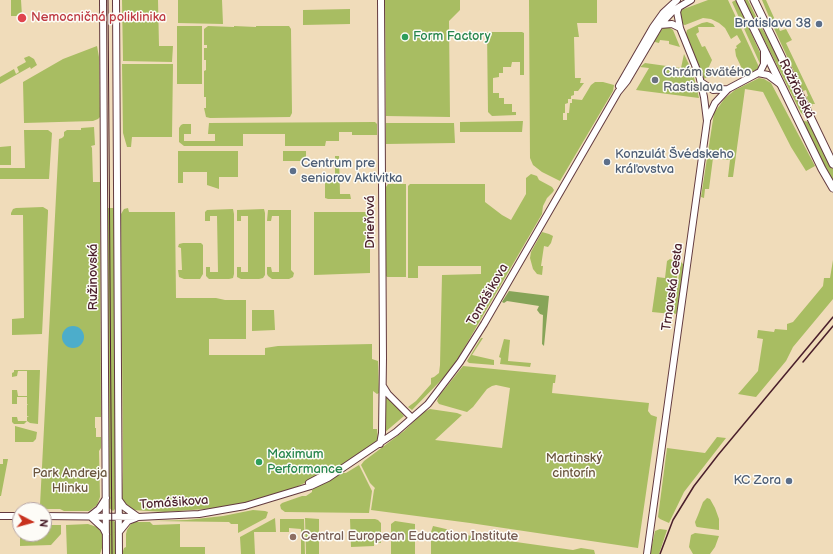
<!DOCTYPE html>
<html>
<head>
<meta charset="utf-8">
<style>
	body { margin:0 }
	#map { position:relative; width:833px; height:554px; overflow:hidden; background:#f0dcba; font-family:"Balsamiq Sans",sans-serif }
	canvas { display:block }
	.north { position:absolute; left:12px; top:502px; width:40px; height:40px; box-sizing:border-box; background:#fdfcf7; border:1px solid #b5a4a5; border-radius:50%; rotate:96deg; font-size:11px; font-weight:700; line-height:16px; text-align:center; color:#4a1f2b }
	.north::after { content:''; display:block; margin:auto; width:14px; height:18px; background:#c8321e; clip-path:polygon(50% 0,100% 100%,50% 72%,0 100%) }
</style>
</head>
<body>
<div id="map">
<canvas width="833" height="554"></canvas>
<div class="north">N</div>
</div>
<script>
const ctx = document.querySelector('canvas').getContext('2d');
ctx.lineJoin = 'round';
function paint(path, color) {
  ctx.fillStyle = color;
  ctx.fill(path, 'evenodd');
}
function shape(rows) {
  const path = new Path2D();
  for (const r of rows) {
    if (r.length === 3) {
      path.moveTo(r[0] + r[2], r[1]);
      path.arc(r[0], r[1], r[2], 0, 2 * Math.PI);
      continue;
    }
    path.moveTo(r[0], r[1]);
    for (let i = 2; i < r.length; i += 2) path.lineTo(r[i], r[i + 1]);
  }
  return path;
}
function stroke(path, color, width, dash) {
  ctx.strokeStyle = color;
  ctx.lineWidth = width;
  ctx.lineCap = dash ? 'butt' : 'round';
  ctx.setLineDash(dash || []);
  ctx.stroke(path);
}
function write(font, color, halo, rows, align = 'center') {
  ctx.font = font + ' "Balsamiq Sans",sans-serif';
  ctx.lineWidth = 3;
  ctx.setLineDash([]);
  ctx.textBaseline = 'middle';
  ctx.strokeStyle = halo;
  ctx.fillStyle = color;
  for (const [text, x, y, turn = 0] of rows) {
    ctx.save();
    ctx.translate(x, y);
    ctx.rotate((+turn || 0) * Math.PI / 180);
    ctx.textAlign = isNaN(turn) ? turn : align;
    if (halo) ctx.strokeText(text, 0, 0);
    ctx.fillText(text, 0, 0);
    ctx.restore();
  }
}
const green = shape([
	[11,0,21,0,22,16,11,16],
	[122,0,158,0,159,46,173,46,172,62,123,61],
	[178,0,222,0,223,24,178,23],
	[385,0,460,0,460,10,449,21,450,117,386,116],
	[529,0,597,0,597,23,577,23,579,37,574,37,575,78,581,78,580,83,584,83,578,91,574,91,574,95,571,96,571,99,568,99,568,103,565,104,565,113,563,113,563,120,567,120,567,113,569,113,570,103,572,103,572,99,582,100,591,85,595,82,603,82,614,85,613,91,560,181,542,172,533,165,530,158],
	[708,0,728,0,759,67,757,70,750,74,743,71,736,56,735,49,737,48,736,46,741,42,737,35,731,39,725,28,719,23,711,19,703,18,685,25,681,24,680,12,681,10],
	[736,0,762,57,761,66,732,2],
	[744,0,748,0,759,23,783,65,807,117,801,113],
	[762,0,766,0,780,31,786,29,792,40,786,43,815,104,812,104,813,106,809,102,806,97,808,96,806,90,803,91,772,24],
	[350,9,350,24,303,25,303,10],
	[707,22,713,24,715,27,698,27,699,32,696,34,702,47,705,46,712,60,708,69,707,77,704,79,685,38,687,30,702,23],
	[177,26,202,26,202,84,177,84],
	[208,26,234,27,234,26,256,27,256,26,289,26,291,29,292,113,290,117,210,118,206,117,204,108,206,108,206,97,204,97,204,71,206,70,206,60,204,60,204,48,207,48,207,45,204,45,204,29],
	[663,28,670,28,673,30,680,47,669,44,669,41,660,40,659,43,655,42,654,41],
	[487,32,522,32,524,33,524,75,520,75,520,62,512,62,511,67,503,67,503,73,499,73,499,77,493,78,493,93,499,93,499,98,504,98,504,104,512,104,512,112,516,112,516,115,492,116,488,112],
	[97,46,99,57,100,117,98,119,93,121,24,123,23,82,63,59],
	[684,54,693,73,699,98,636,90,649,68,640,67,645,63,681,68],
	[29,56,34,59,37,65,31,69,30,67,0,84,0,77,14,69,16,74,19,72,17,67,26,62,24,58],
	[122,64,173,64,172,137,132,137,131,147,127,147,123,133],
	[759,78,764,79,771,83,815,166,806,171,791,147,763,92,745,89,733,177,728,177,730,160,713,158,709,189,705,189,704,198,701,197,714,113,725,98,735,90],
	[799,116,804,121,810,122,833,169,833,184],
	[523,121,522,132,460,132,460,122],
	[375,122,377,124,377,135,352,135,352,132,339,132,339,141,326,141,325,146,285,146,285,134,243,134,243,146,184,146,179,142,179,128,181,125,183,124,191,124,191,134,184,134,184,141,215,141,215,134,208,134,209,123],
	[386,123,454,123,455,143,386,144],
	[94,127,95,145,91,146,92,148,93,182,100,182,101,417,95,417,95,428,96,428,96,437,101,437,101,448,99,451,100,497,97,505,89,511,64,511,60,509,41,509,40,505,59,139,62,138,64,136,64,132,67,130,81,130,81,128],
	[24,130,48,130,52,133,49,179,0,179,0,168,25,168],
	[11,146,11,165,0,165,0,147],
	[178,151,238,151,238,177,219,177,219,189,207,185,207,172,183,172,183,183,178,183],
	[283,151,306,151,306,161,283,161],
	[335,156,339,156,340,194,350,194,351,199,328,199,325,198,325,179,335,179],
	[531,174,537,176,539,180,552,187,554,190,553,192,547,198,543,206,542,214,452,369,412,410,408,407,416,401,431,384,431,378,434,377,439,373,440,365,442,275,481,274,481,266,418,266,418,278,408,278,408,186,410,184,485,184,485,202,502,215,511,220,526,194,526,178],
	[388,184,406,184,406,277,387,277,386,276,386,187],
	[43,207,48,210,48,213,42,334,12,335,12,319,24,318,23,215,11,215,11,213,13,209,16,208],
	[107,208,114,208,116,508,113,511,109,508],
	[128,208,129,212,175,212,176,298,216,298,225,300,246,300,246,339,209,339,209,355,265,355,265,348,278,346,372,344,372,359,378,361,379,393,377,394,373,391,373,429,377,429,378,439,374,444,342,465,292,489,231,507,165,512,132,510,125,506,122,499,123,471,121,214,124,209],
	[233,209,234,214,234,274,233,278,229,279,209,279,206,276,206,267,210,267,210,272,218,272,217,216,210,216,210,221,205,221,205,212,207,210],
	[264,209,265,213,265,275,263,278,259,279,241,279,237,277,237,267,241,267,241,272,248,272,248,216,241,216,241,221,237,221,237,210],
	[268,210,291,210,291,270,294,273,293,277,289,279,272,279,268,276,267,274,267,267,271,267,272,272,279,272,279,216,272,216,271,221,267,221],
	[314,212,370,212,370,273,314,275],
	[542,232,549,234,553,236,551,243,548,247,544,246,541,266,543,266,542,275,537,274,533,269,530,258,531,252],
	[183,243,201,243,203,245,203,274,200,279,184,279,179,277,178,270,182,270,181,248,178,247,179,244],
	[670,259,679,262,672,314,652,312,657,277,665,278,667,261],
	[833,260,833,299,793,347,786,361,756,397,738,394,758,371,763,339,757,338,758,330,774,332,775,329,787,330,787,324,793,322,823,286,824,278,830,278],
	[681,262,684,265,678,310,676,314,673,313],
	[252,310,274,310,275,330,252,331],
	[481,338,483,338,472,355,494,360,494,365,469,363,467,361],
	[504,339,510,340,508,361,531,363,530,367,500,364,501,358,499,357],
	[463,366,556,375,555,383,553,383,552,393,649,403,648,411,651,415,657,417,638,548,470,523,371,510,374,490,375,488,370,483,361,465,364,461,404,431,424,412,430,409,457,413,462,415,435,440,502,448,510,388,496,385,492,386,487,389,473,407,467,412,439,404,437,401,439,396],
	[14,370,40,370,38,424,30,423,27,421,24,424,14,424,12,422,12,417,17,417,18,421,27,421,27,417,29,417,27,416,27,405,28,404,27,404,27,397,17,397,17,404,12,404,12,390,17,390,18,396,27,396,27,371,18,371,17,376,12,377,12,373,14,372],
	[385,393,404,416,384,433],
	[15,426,37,432,36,439,33,442,15,442],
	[717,437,726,438,684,492,669,523,660,519,658,517,667,448,705,453],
	[3,459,8,459,1,496,0,496,0,464,3,464],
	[359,465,372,491,369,513,285,512,281,509,280,505,282,503,302,496,306,496,312,492,312,490,319,485,343,473,346,473],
	[707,498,710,499,715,508,719,519,719,530,697,527,696,526,695,522,698,515,703,502],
	[253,510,265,511,268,512,266,518,238,533,238,524,231,524,229,522,152,521,187,520,223,516],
	[275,518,276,532,254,532,255,554,241,554,240,537],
	[305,518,319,519,319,554,306,554],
	[280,519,304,519,305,554,301,554,301,529,289,528,289,532,280,532],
	[350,519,375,519,378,520,381,523,381,543,374,542,374,546,351,547],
	[113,520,116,523,117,554,109,554,109,523,110,521],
	[395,521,415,524,415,554,391,554,391,524],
	[135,522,150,522,153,525,180,524,180,547,205,547,205,554,122,554,124,548,126,547,126,534,127,530,131,524],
	[88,524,97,527,102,533,102,548,100,554,67,554,66,525],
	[44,525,61,525,61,534,51,545,20,546,20,534,44,534],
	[433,526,446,529,452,533,573,550,581,548,594,550,595,554,431,554,431,532],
	[660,529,667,530,659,554,650,554,655,531],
	[695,533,719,536,715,547,710,554,693,554,689,547,691,535]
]);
const forest = shape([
	[509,291,549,296,544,346,542,344,543,315,540,314,537,310,539,306,507,301,504,303,502,302]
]);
const water = shape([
	[73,337,11]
]);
const secondary = shape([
	[103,0,106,554],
	[116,0,119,554],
	[660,25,672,24,680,28],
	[758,73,768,75,780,84],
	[701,82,713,90,728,89],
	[619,86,653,27,663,13,677,0],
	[708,118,715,103,728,89,760,72,764,64,764,51],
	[383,386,388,394,412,418],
	[380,444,382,433,383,358,381,0],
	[309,483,326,474,334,473],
	[119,500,124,507,138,517],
	[0,516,20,516],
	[44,516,138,517,199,514,245,506,311,486,328,478,396,432,428,404,460,362,484,324,618,92,627,81,660,25,674,10,691,0],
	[90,516,103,528,106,534],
	[90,516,99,509,106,498],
	[119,532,128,521,136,518],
	[647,554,707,121,704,97,699,75,680,28,677,12,679,7]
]);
const primary = shape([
	[740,0,822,169,833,188],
	[754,0,833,164]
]);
const tram = shape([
	[108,0,112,554]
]);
const rail = shape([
	[803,362,833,326],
	[660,554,673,520,694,486,718,455,833,317]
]);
const markers = [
	[22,18,5,"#e0444e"],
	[819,24,4,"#5c6f8a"],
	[405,37,4,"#2e9e5b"],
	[655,80,4,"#6b7280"],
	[607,162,4,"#5c6f8a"],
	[293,171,4,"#5c6f8a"],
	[259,462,4,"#2e9e5b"],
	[789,481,4,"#5c6f8a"],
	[293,537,4,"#8d6e63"]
];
const healthNames = [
	["Nemocničná poliklinika",31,18]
];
const serviceNames = [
	["Bratislava 38",811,24],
	["Konzulát Švédskeho",615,155,"left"],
	["kráľovstva",615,170,"left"],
	["Centrum pre",301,164,"left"],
	["seniorov Aktivitka",301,179,"left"],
	["KC Zora",781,481]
];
const leisureNames = [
	["Form Factory",413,37],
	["Maximum",267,455],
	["Performance",267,470]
];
const worshipNames = [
	["Chrám svätého",663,73],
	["Rastislava",663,88]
];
const streetNames = [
	["Rožňavská",796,89,64],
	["Drieňová",371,222,-90],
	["Ružinovská",94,277,-90],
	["Trnavská cesta",673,287,-82],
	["Tomášikova",488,295,-60],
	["Tomášikova",174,503,-4]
];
const parkNames = [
	["Martinský",574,459],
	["cintorín",574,474],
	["Park Andreja",70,474],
	["Hlinku",70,489]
];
const educationNames = [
	["Central European Education Institute",301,537]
];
paint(green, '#a8bd62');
paint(forest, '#86a458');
paint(water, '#4cadcb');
stroke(secondary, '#633b40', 8);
stroke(primary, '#633b40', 9);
stroke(secondary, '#fff', 6);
stroke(primary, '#fff', 7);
stroke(tram, '#4a1f2b', 1);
stroke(rail, '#4a1f2b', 1.5);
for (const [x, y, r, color] of markers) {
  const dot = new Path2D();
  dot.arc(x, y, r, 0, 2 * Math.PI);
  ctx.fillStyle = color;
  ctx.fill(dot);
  stroke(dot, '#fdfcf7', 1.5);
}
write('13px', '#be3a42', '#fdfcf7', healthNames, 'left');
write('13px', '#4e5e75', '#fdfcf7', serviceNames, 'right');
write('13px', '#27864d', '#fdfcf7', leisureNames, 'left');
write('13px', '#5b616d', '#fdfcf7', worshipNames, 'left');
write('13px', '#4a1f2b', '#fdfcf7', streetNames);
write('13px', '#6b563e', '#fdfcf7', parkNames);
write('13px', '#785e54', '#fdfcf7', educationNames, 'left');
</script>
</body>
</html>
